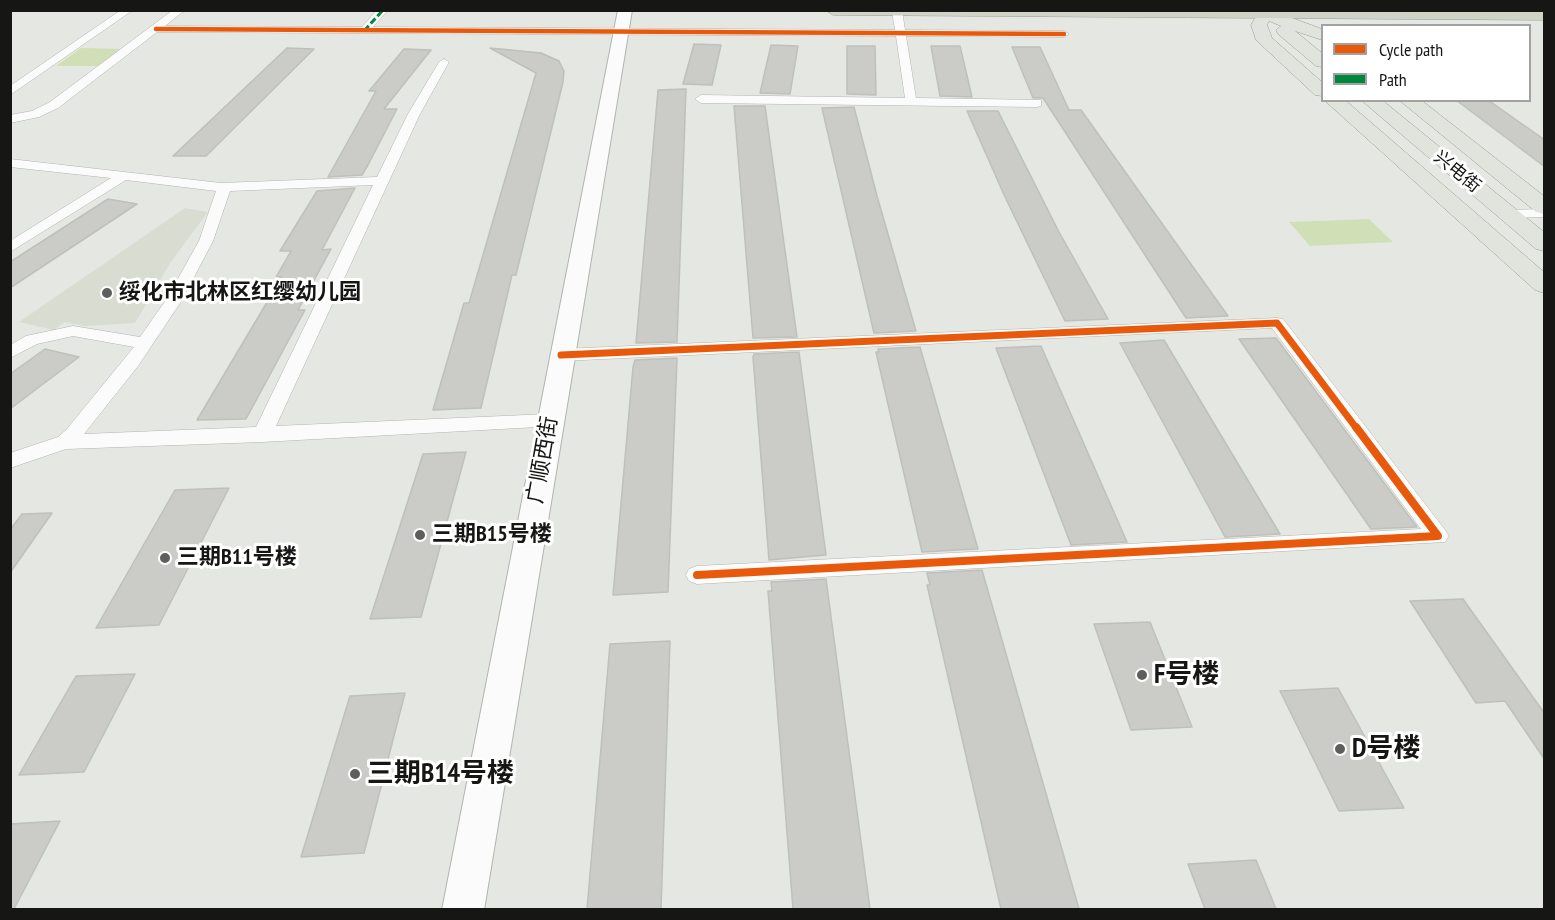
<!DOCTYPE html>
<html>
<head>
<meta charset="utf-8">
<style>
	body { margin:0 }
	#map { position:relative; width:1555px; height:920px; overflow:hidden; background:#e5e7e2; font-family:"PT Sans Narrow",sans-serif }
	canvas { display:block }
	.frame { position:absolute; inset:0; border:12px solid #161614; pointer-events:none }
	.legend { position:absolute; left:1321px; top:24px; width:210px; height:78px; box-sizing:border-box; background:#fff; border:2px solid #a2a2a1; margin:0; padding:8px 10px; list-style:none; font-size:18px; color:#161614 }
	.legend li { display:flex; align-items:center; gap:12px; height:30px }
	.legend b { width:30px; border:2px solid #a2a2a1 }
</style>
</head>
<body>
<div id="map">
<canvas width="1555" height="920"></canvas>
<div class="frame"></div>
<ul class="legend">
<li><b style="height:8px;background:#e8590c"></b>Cycle path</li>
<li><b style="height:8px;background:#00873e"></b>Path</li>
</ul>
</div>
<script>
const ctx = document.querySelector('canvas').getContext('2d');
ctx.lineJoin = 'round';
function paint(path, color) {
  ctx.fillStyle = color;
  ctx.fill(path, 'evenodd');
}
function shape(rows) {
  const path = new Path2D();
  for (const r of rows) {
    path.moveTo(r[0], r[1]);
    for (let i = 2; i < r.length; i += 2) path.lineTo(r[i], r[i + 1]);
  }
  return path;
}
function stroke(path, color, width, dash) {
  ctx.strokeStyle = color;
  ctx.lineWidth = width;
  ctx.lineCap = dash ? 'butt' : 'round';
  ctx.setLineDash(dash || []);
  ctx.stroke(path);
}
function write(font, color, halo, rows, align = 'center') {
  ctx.font = font + ' "PT Sans Narrow","Noto Sans SC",sans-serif';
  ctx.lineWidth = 6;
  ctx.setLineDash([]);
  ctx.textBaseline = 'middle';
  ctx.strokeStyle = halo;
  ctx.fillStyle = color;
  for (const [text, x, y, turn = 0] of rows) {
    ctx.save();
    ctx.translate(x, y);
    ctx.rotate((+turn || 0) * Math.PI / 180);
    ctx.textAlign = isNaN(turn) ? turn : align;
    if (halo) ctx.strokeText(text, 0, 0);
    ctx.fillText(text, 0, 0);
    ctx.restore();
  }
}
const built = shape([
	[185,208,208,212,170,263,135,323,85,326,64,322,54,330,19,322]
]);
const green = shape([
	[81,48,121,49,98,66,56,66],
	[1369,219,1393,242,1310,246,1289,222]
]);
const building = shape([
	[694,44,721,45,712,85,683,84,694,44],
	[771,45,798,46,790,94,760,93,771,45],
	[847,46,875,46,876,95,847,94,847,46],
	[931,46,960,46,972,97,940,96,931,46],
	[1012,47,1040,47,1069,110,1081,110,1228,316,1186,318,1043,98,1033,98,1012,47],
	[287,48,314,49,206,156,173,156,287,48],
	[490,48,541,53,559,61,564,71,563,82,516,275,512,275,481,408,433,410,464,303,469,303,536,73,490,48],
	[404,49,431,50,384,109,397,109,368,165,362,175,328,177,376,91,369,91,404,49],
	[686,89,677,342,636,343,658,90,686,89],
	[1456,100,1488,100,1545,140,1545,167,1456,100],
	[734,106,765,106,797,337,753,338,734,106],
	[854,107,877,196,916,331,874,333,822,108,854,107],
	[967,111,998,111,1059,232,1108,319,1065,321,1005,197,967,111],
	[355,188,322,250,331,249,298,310,305,310,246,419,197,420,282,277,276,277,291,251,280,251,317,191,355,188],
	[108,199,137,204,10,288,10,262,108,199],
	[1276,338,1417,527,1371,529,1239,339,1276,338],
	[1164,340,1280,534,1225,537,1120,343,1164,340],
	[1041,346,1127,542,1071,545,996,348,1041,346],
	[920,347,978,549,976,549,922,552,876,352,879,352,878,349,920,347],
	[45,349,79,357,10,409,10,374,45,349],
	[799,352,826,555,769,560,753,357,754,354,799,352],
	[677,358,668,592,613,595,633,367,635,360,677,358],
	[466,452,421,617,370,619,423,454,466,452],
	[229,488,159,625,96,628,175,490,229,488],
	[52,513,10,573,10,530,22,514,52,513],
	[982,570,1079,909,1001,909,927,585,930,585,927,573,982,570],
	[826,579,870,909,793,909,768,591,772,591,771,582,826,579],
	[1463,599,1545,714,1545,760,1505,701,1476,703,1410,601,1463,599],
	[1150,622,1192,727,1131,730,1094,624,1150,622],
	[670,641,661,909,587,909,610,644,670,641],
	[135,674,84,772,19,775,76,676,135,674],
	[1338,688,1404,808,1339,811,1280,691,1338,688],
	[405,693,364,853,301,857,350,696,405,693],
	[60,821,14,909,10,909,10,824,60,821],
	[1256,860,1276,909,1205,909,1188,864,1256,860]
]);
const street = shape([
	[121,10,133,10,10,95,10,86,121,10],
	[173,10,185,10,165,26,362,27,377,10,388,10,373,27,895,30,892,11,902,10,905,30,1064,31,1069,34,1064,37,906,36,916,98,1041,100,1041,106,1037,107,701,103,695,99,701,95,905,98,896,36,157,32,58,108,39,117,10,123,10,115,32,111,50,102,173,10],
	[444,59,449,62,420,114,276,426,549,414,556,416,558,421,556,426,262,442,66,449,10,468,10,453,58,437,66,430,134,347,73,336,37,344,10,358,10,345,26,336,73,326,140,337,166,300,199,241,216,191,126,180,10,252,10,241,111,178,10,167,10,159,221,183,377,177,408,114,439,62,444,59],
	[373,185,256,427,84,434,138,366,182,300,213,241,230,191,373,185],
	[1544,209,1544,217,1508,218,1501,214,1508,210,1544,209],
	[1277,318,1283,319,1445,530,1449,536,1445,542,697,584,689,581,686,575,689,569,697,566,1421,529,1272,328,561,361,552,355,561,349,1277,318]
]);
const secondary = shape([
	[618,10,632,10,484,910,442,910,618,10]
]);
const primary = shape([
	[1270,10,1322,29,1322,40,1295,31,1322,53,1322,67,1316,66,1278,34,1276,30,1281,26,1269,21,1267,25,1272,38,1322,82,1322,96,1315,95,1256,40,1251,25,1259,11,1270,10],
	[1324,100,1345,100,1544,272,1544,293,1535,290,1324,100],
	[1361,100,1382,100,1544,232,1544,251,1536,249,1361,100],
	[1399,100,1421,100,1544,196,1544,214,1536,212,1399,100]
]);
const highway = shape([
	[825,10,1544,10,1544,20,833,15,825,10]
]);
const quiet = shape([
	[364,31,383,10]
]);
const cyclewayFar2 = shape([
	[156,29,1064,34]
]);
const cyclewayFar1 = shape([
	[561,355,1277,323,1357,429]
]);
const cycleway = shape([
	[697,575,1438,536,1356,427]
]);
const markers = [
	[107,293,6,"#5e5f5c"],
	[420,535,6,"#5e5f5c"],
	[165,558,6,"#5e5f5c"],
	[1142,675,6,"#5e5f5c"],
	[1340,749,6,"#5e5f5c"],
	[355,774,6,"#5e5f5c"]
];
const farStreetnames = [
	["兴电街",1457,172,39]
];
const poiNames = [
	["绥化市北林区红缨幼儿园",119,293],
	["三期B15号楼",432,535],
	["三期B11号楼",177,558]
];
const streetNames = [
	["广顺西街",543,460,-80]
];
const nearPoinames = [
	["F号楼",1154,675],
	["D号楼",1352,749],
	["三期B14号楼",367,774]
];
paint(built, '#d8dcd1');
paint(green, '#d1dfb7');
paint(building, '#cbccc8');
stroke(building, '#bec0bc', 1.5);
stroke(street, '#b2b4b0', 1);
stroke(secondary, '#b2b4b0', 2);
stroke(primary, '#999d91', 1);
stroke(highway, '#999d91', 1);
paint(street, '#fbfbfb');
paint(secondary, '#fbfbfb');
paint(primary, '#e1e3dd');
paint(highway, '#d0d3c8');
stroke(quiet, '#00873e', 3, [7, 3]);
stroke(cyclewayFar2, '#e8590c', 4.5);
stroke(cyclewayFar1, '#e8590c', 7);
stroke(cycleway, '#e8590c', 8);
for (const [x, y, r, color] of markers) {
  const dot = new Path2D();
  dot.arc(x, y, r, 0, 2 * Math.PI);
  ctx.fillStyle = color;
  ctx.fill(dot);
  stroke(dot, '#fff', 2);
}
write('18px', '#161614', '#fff', farStreetnames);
write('bold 22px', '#161614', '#fff', poiNames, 'left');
write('22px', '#161614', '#fff', streetNames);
write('bold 27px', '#161614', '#fff', nearPoinames, 'left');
</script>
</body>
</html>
